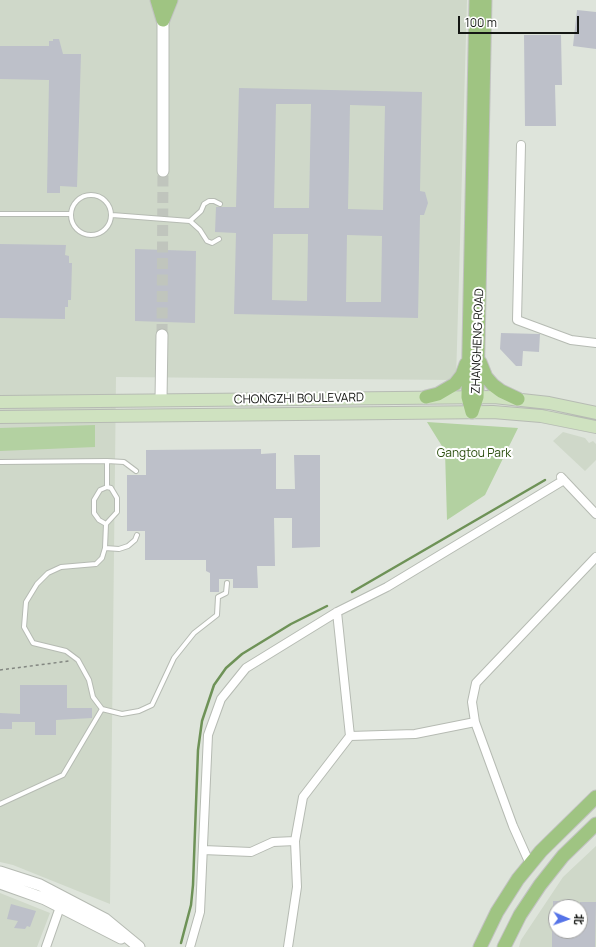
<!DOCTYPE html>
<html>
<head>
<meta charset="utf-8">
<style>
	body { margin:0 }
	#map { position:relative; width:596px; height:947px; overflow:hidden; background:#dee4db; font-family:Manrope,"Noto Sans SC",sans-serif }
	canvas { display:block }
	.north { position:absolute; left:548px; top:899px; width:40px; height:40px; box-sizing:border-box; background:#fff; border:1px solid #a1a2a1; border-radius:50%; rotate:92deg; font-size:11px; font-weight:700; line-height:16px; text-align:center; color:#141613 }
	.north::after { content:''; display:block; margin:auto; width:14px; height:18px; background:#5573e8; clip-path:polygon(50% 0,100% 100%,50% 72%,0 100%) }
	.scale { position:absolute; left:458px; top:16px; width:121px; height:18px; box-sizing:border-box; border:2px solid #141613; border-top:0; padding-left:5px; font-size:12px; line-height:14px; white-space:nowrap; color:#141613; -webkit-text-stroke:3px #fff; paint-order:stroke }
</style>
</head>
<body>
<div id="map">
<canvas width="596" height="947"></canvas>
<div class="north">北</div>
<div class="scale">100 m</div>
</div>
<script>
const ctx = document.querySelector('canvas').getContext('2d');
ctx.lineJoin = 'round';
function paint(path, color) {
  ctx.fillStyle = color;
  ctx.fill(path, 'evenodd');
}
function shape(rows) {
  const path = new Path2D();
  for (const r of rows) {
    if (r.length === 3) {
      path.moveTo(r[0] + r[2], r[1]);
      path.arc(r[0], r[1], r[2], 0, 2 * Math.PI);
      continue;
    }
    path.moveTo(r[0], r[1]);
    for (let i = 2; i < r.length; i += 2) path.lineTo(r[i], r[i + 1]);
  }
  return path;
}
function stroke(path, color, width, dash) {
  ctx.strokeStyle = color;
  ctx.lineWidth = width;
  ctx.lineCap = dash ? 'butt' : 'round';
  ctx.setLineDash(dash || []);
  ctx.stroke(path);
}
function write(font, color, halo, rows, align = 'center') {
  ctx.font = font + ' Manrope,sans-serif';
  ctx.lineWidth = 4;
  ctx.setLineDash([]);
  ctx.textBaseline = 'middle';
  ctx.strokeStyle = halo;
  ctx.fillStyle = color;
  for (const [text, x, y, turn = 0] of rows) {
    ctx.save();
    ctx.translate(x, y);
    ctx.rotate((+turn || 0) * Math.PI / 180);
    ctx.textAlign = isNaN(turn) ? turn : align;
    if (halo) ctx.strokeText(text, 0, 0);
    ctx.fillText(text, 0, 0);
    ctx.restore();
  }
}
const built = shape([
	[0,0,467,0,456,380,116,377,110,904,13,865,0,862],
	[563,432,585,438,589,443,593,441,596,444,596,460,585,471,553,441],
	[596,846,596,947,519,947,521,940,563,877],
	[556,907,580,907,580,931,556,931],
	[0,893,50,913,37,947,0,947]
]);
const green = shape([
	[427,422,518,428,485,495,447,520,445,451],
	[95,425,95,447,0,451,0,428]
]);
const stream = shape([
	[352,592,545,480],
	[181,943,191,905,193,885,198,750,202,721,214,685,226,668,242,654,291,624,327,606]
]);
const building = shape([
	[577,10,596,12,596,49,573,46],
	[524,35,561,35,562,85,555,85,556,126,525,126],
	[53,39,59,39,63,54,81,54,77,187,60,186,60,193,47,193,49,80,0,79,0,46,49,46,49,41,53,41],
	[239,88,422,92,420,191,425,192,428,203,424,215,420,215,418,318,234,314,236,233,215,232,216,207,236,207],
	[276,104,311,104,309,208,274,208],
	[350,105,385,106,383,210,348,209],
	[273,234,308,234,307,301,272,300],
	[347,235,382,236,381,302,346,302],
	[0,244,66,245,65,255,69,256,69,263,72,263,71,300,68,300,68,307,65,307,65,319,0,318],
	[135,249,196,251,195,323,135,321],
	[501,333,540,334,539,352,523,351,522,366,516,366,500,349],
	[261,449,261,454,276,453,276,489,295,489,294,455,320,455,320,547,292,548,292,518,274,518,275,566,257,566,258,588,233,588,233,579,219,579,219,592,210,592,210,573,206,571,206,560,145,560,145,531,127,531,127,475,146,475,146,450],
	[20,685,67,685,67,708,92,708,92,718,56,720,56,735,35,735,35,722,12,722,12,729,0,729,0,713,20,714],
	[553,901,574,901,574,907,553,907],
	[580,902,596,902,595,947,552,947,552,931,580,931],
	[11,904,36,911,30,927,27,926,25,929,14,928,18,921,7,919]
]);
const tertiaryTunnel = shape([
	[162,335,163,171]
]);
const path = shape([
	[0,670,69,661]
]);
const service = shape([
	[91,215,20],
	[0,214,71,214],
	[112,215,190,221,200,230,207,241,212,243,219,239],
	[190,221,201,211,204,204,209,201,214,201,220,204],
	[107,461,107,487,100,490,94,500,94,513,99,520,106,524,105,548,102,558,96,564,61,567,48,573,37,584,26,602,24,627,33,643,66,651,78,660,89,680,93,697,102,709,122,714,139,711,152,705,174,658,194,633,217,615,218,597,226,593,227,583],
	[0,462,107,461,124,462,136,471],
	[106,524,117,512,117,498,111,488,107,487],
	[105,548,119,549,128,546,135,540,137,535],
	[0,804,63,775,102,709]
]);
const minor = shape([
	[521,145,517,320,571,340,596,343],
	[561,477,596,514],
	[350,736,415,734,475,722],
	[203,850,251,852,273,842,295,841],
	[530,864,513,826,475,722,472,702,476,683,596,557],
	[46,947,60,907],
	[190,947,200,912,208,735,221,699,246,668,337,612,387,587,564,480],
	[288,947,297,887,295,841,303,797,350,736,337,612]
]);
const tertiary = shape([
	[163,171,163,20],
	[161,400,162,335],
	[0,872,40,885,105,919,139,947],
	[0,883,45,899,121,938]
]);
const secondary = shape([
	[0,402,494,397,549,403,596,413],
	[0,417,493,412,541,416,596,427]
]);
const primary = shape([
	[157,0,163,20],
	[163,20,171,0],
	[480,362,486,377,493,385,501,391,518,399],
	[426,397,438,394,455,384,462,375,466,364],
	[472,412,477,397,485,0],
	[472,412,468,397,476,0],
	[480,947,497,912,518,879,541,851,596,797],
	[504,947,520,915,540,885,563,856,596,824]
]);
const streetNames = [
	["ZHANGHENG ROAD",478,341,-88],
	["CHONGZHI BOULEVARD",299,399,-1]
];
const parkNames = [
	["Gangtou Park",474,454]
];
paint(built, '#cfd8c9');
paint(green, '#b3d1a1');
stroke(stream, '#6e9257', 2.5);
paint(building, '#bdc0c9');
stroke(tertiaryTunnel, '#c0c5bd', 11, [11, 5.5]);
stroke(service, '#b6bbb3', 6);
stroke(minor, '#b6bbb3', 10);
stroke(tertiary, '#b6bbb3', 13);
stroke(secondary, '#b6bbb3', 14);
stroke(primary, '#c2c2c2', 15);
stroke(path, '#828680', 1.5, [3, 3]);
stroke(service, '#fff', 4);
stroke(minor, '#fff', 8);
stroke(tertiary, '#fff', 11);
stroke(secondary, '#cfe2c0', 12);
stroke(primary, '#9fc482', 13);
write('12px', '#141613', '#fff', streetNames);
write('12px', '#2c4f0f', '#fff', parkNames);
</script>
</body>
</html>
